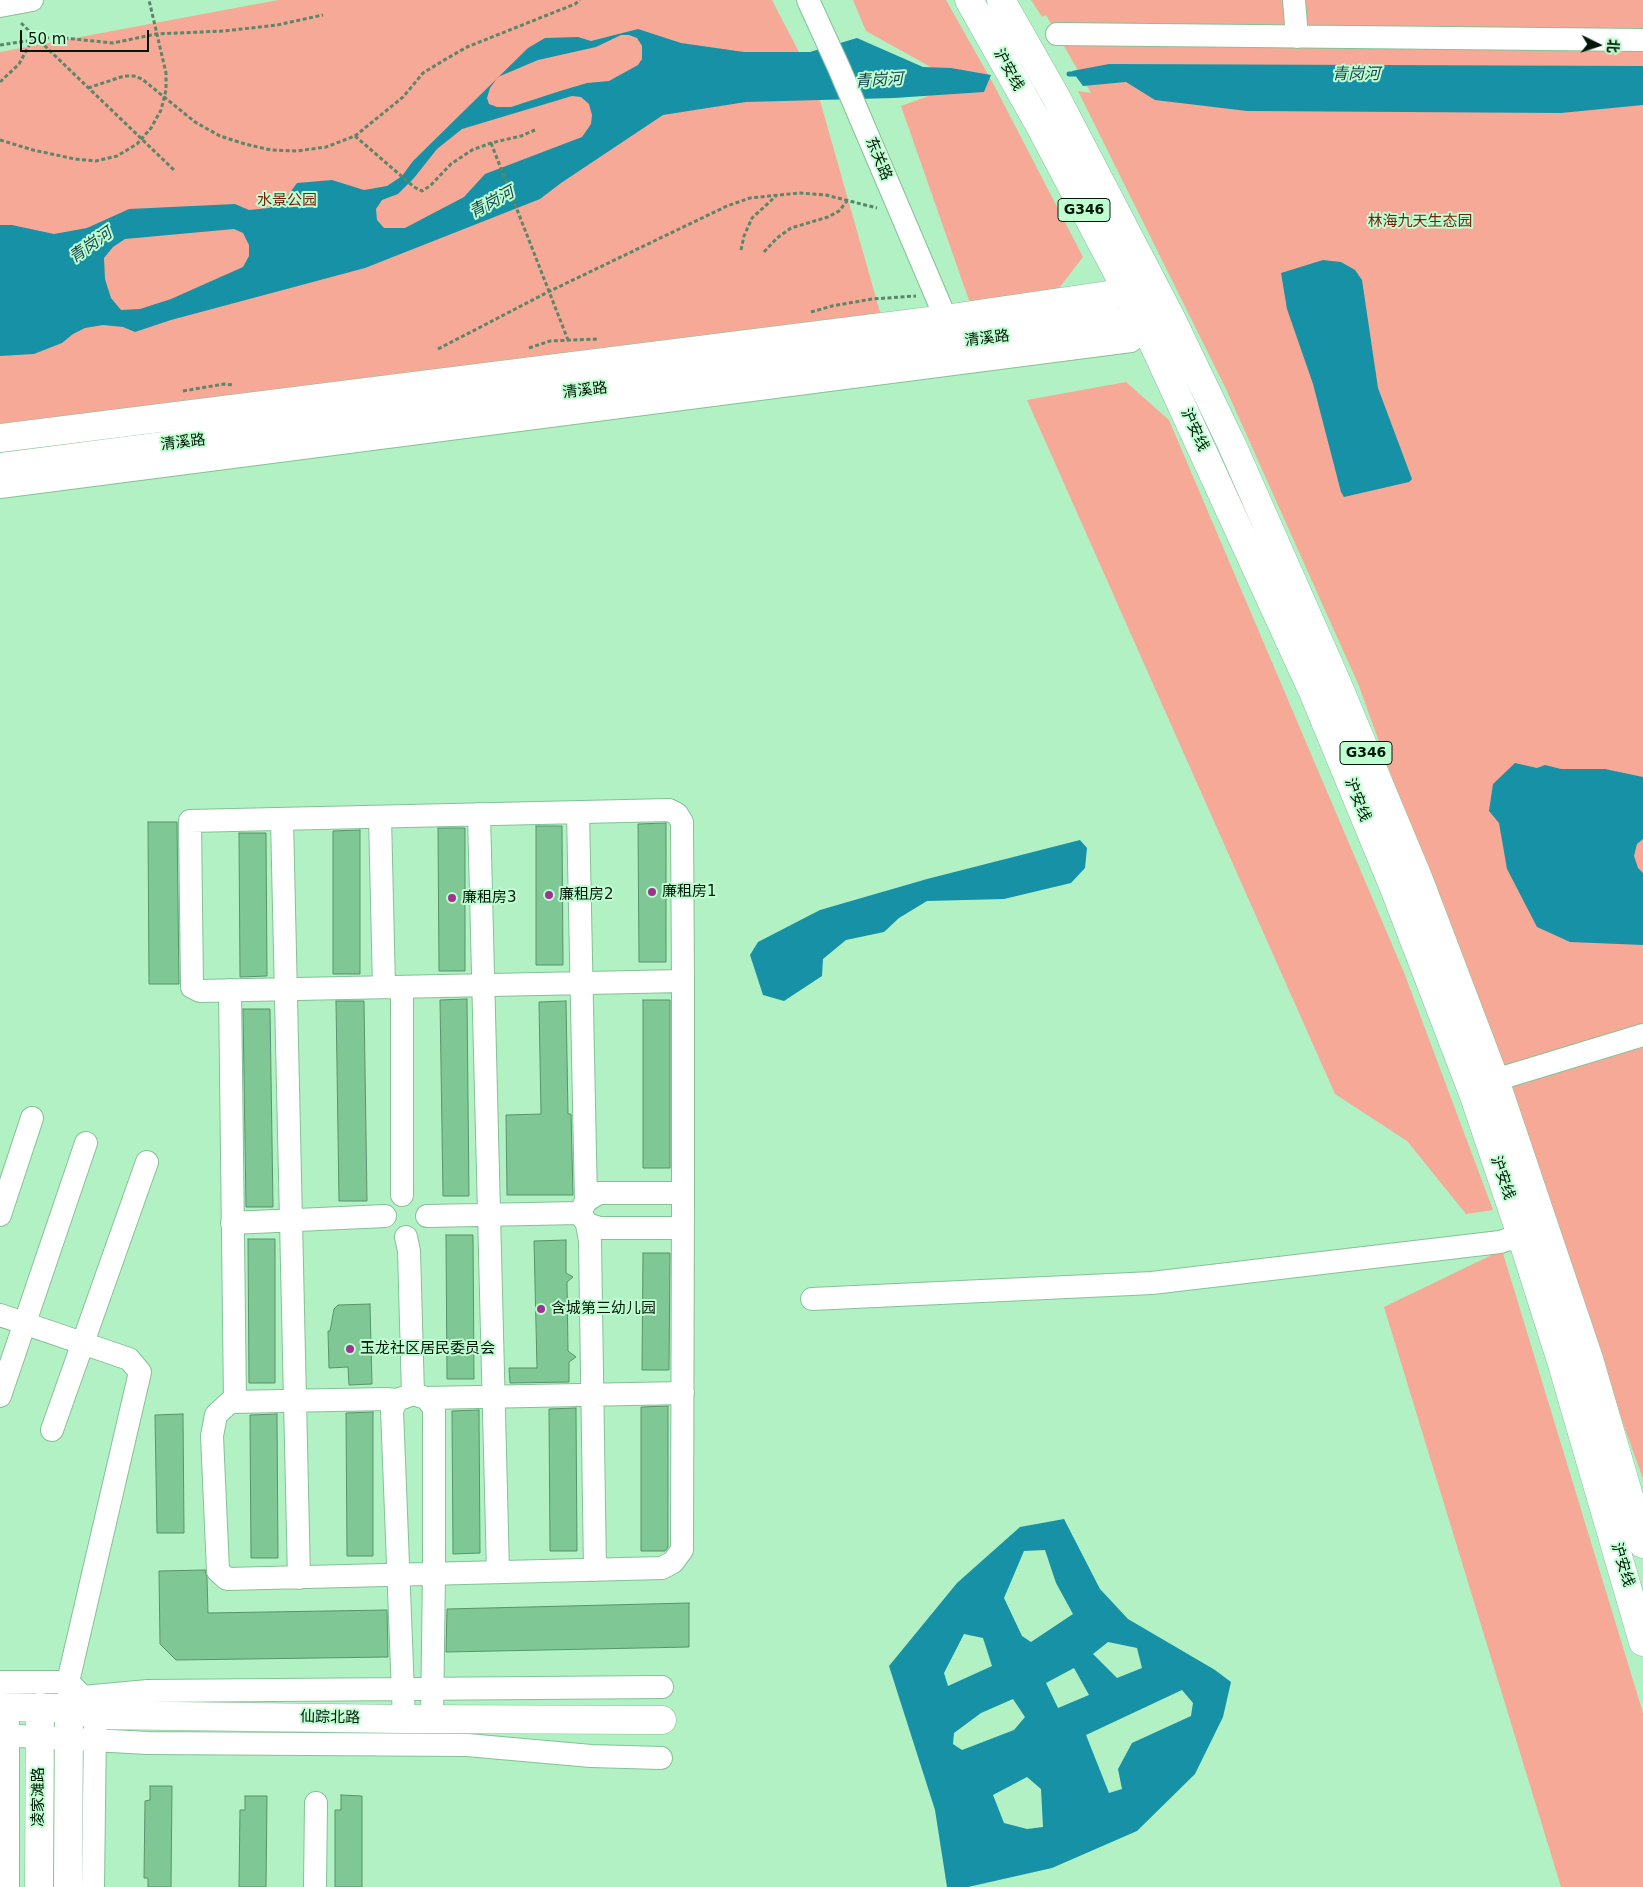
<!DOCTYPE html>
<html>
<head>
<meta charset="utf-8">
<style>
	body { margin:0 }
	#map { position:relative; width:1643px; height:1887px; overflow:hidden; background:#b2f1c4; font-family:"DejaVu Sans","Noto Sans SC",sans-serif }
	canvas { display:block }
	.north { position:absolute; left:1573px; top:20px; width:50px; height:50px; -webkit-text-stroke:4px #bffed1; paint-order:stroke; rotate:94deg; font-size:14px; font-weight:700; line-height:20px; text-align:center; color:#011809 }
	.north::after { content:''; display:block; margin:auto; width:18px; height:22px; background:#011809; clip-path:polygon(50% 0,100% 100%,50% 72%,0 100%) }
	.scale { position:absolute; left:20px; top:30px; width:129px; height:22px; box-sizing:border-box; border:2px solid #011809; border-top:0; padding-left:6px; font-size:15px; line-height:18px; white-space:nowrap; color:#011809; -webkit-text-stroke:4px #bffed1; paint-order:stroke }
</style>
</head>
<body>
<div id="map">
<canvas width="1643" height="1887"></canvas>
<div class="north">北</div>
<div class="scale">50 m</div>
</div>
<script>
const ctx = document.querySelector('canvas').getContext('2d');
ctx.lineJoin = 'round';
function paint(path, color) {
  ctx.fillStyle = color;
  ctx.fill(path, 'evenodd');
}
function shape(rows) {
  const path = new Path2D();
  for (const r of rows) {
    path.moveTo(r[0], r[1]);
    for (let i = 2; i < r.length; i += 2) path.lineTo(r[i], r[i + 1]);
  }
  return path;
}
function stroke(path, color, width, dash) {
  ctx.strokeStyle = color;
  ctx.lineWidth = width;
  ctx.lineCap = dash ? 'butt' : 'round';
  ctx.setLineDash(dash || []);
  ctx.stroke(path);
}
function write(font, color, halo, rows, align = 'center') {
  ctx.font = font + ' "DejaVu Sans","Noto Sans SC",sans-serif';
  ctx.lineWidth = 4;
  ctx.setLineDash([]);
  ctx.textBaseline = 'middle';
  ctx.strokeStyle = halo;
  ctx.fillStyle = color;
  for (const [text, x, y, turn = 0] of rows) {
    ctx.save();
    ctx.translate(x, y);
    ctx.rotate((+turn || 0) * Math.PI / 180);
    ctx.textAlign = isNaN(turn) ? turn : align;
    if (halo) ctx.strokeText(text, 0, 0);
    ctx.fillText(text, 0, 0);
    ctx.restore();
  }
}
const green = shape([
	[278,0,772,0,815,83,884,326,0,438,0,52],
	[853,0,946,0,994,85,1083,257,1053,296,972,309,901,106,961,84,866,31],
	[1031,0,1643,0,1643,1479,1359,686,1226,389,1078,91,1091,93,1046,15,1042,17],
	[1126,382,1169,420,1405,975,1493,1210,1466,1214,1407,1141,1335,1094,1027,400],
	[1502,1250,1643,1713,1643,1887,1561,1887,1384,1307]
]);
const water = shape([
	[638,29,681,43,744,52,810,52,857,38,923,67,951,68,991,75,984,92,894,98,746,102,663,115,561,183,540,199,365,268,171,320,135,332,123,327,103,325,85,328,73,334,62,343,34,354,0,356,0,225,12,225,54,234,87,228,129,209,235,204,249,210,269,208,284,201,297,183,332,180,364,190,387,186,402,176,413,161,528,48,545,38,578,37,591,41],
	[621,35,629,35,637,38,642,46,642,59,638,65,609,81,587,83,560,91,511,107,497,107,489,104,487,98,490,88,498,77,538,60,596,47],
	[572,96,581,97,589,104,592,115,591,124,582,137,485,174,464,197,405,228,384,228,377,220,376,209,382,200,398,194,414,178,437,149,462,129],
	[234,229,243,233,249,245,249,256,243,267,171,299,140,309,121,310,111,298,105,279,104,258,113,247,125,239],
	[1109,64,1643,66,1643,105,1561,113,1247,111,1155,100,1126,82,1083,86,1072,71],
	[1323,260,1341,262,1355,270,1362,280,1378,388,1412,479,1409,482,1344,497,1341,492,1313,384,1287,309,1281,273],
	[1515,763,1537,768,1545,765,1561,769,1605,769,1643,777,1643,839,1637,844,1634,856,1638,868,1643,873,1643,945,1570,942,1537,927,1507,869,1499,823,1489,811,1493,784],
	[1080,840,1087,848,1085,868,1071,883,1004,899,927,901,899,918,884,932,846,940,823,959,822,976,784,1001,763,995,750,955,758,942,820,910,927,879],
	[1064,1519,1100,1589,1128,1619,1215,1670,1231,1682,1223,1717,1195,1774,1137,1831,1052,1868,968,1887,947,1887,935,1810,889,1666,957,1583,1020,1527],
	[1045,1550,1056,1583,1073,1614,1031,1642,1022,1636,1004,1598,1024,1551],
	[964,1634,983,1638,992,1666,948,1686,944,1673],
	[1108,1642,1137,1648,1142,1668,1117,1678,1093,1654],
	[1074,1668,1089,1695,1058,1708,1046,1683],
	[1182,1690,1193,1703,1191,1716,1132,1743,1118,1769,1122,1789,1109,1793,1086,1735],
	[1013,1699,1025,1717,1014,1730,962,1750,953,1744,954,1733,981,1713],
	[1027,1777,1041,1789,1043,1827,1027,1829,1004,1823,993,1795]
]);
const stream = shape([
	[1069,74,1080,74]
]);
const building = shape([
	[148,822,177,822,179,984,149,984,148,822],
	[666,823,666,962,639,962,638,824,666,823],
	[536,826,562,826,563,965,536,965,536,826],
	[438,828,465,828,465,971,439,971,438,828],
	[360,830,360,974,333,974,333,831,360,830],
	[239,833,266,833,267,976,240,977,239,833],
	[467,999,469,1196,443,1196,440,1000,467,999],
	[643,1000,670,1000,670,1168,643,1168,643,1000],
	[336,1001,364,1001,367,1201,339,1201,336,1001],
	[566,1001,568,1114,571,1114,573,1195,507,1195,506,1115,541,1114,539,1002,566,1001],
	[243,1009,270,1009,273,1207,246,1207,243,1009],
	[446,1235,473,1235,474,1379,447,1379,446,1235],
	[248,1239,275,1239,275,1383,249,1383,248,1239],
	[566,1240,566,1273,573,1277,567,1282,568,1351,576,1357,569,1362,569,1382,510,1383,509,1368,537,1368,534,1241,566,1240],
	[643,1253,670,1253,669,1370,642,1370,643,1253],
	[370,1304,372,1384,349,1385,348,1367,329,1368,328,1331,330,1331,334,1309,338,1305,370,1304],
	[668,1406,668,1547,665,1551,641,1551,641,1407,668,1406],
	[576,1408,577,1551,550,1551,549,1409,576,1408],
	[479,1410,480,1553,453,1554,452,1411,479,1410],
	[373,1412,373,1556,347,1556,346,1413,373,1412],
	[183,1414,184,1533,157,1533,155,1415,183,1414],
	[277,1414,278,1558,251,1558,250,1415,277,1414],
	[205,1570,207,1578,208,1613,387,1610,388,1657,176,1660,160,1644,159,1571,205,1570],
	[689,1603,689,1647,446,1652,447,1609,689,1603],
	[150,1786,172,1786,171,1887,148,1887,148,1878,144,1878,145,1801,150,1800,150,1786],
	[341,1795,362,1796,362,1887,335,1887,335,1810,341,1810,341,1795],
	[245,1796,267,1796,266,1887,239,1887,240,1810,245,1810,245,1796]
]);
const path = shape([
	[21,23,175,171],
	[0,45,54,37,113,43,156,34,224,31,277,25,323,15],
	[0,82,19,64,32,40],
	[88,88,124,76,134,76,142,79,195,122,220,136,245,144,271,150,297,151,326,147,355,136,403,97,423,73,446,59,467,47,575,4,580,0],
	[355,136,414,187,422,191,430,186,451,164,472,150,491,143,521,136,535,130],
	[0,140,33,150,75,159,96,161,117,156,137,144,151,128,161,110,166,90,166,73,149,0],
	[491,143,568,340],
	[741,250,744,236,752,218,776,196],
	[764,252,777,238,791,228,828,217,839,211,847,201],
	[811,312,832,306,872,299,916,296],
	[529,348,550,341,597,339],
	[438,349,548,292,727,206,750,198,799,193,826,195,877,208],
	[183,391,224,384,234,385]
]);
const minor = shape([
	[808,0,839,68,946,319],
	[1294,0,1297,37],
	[0,6,32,0],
	[1057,34,1643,40],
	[0,487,1131,341],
	[578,812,586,1201],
	[479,814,498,1572],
	[380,817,384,987],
	[282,819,299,1578],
	[402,987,402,1195],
	[230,990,235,1402],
	[1495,1080,1643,1035],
	[0,1215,32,1118],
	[427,1216,580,1213],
	[232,1223,385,1216],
	[587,1224,590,1241,595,1570],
	[683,1228,599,1228,587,1224,580,1213,586,1201,599,1193,683,1193],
	[406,1237,409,1251,413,1394],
	[812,1299,1152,1283,1500,1242,1537,1230],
	[0,1315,129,1359,140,1372,68,1682,69,1697],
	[0,1396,86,1143],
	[426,1398,683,1393],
	[397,1400,386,1399,230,1402,216,1415,212,1436,218,1571,227,1579,662,1568,673,1562,682,1550,683,1193,683,981,682,822,677,814,669,810,190,821,192,987,200,991,683,981],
	[52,1430,147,1162],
	[0,1682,68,1682,83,1697,148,1691,662,1687],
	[404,1719,392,1410,397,1400,413,1394,426,1398,434,1408,434,1573,432,1719],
	[8,1721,8,1887],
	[0,1735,148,1743,467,1745,591,1756,661,1758],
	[93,1887,95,1726],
	[315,1887,316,1803]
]);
const major = shape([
	[0,438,946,319,1149,289],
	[0,467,1164,316],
	[0,1707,69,1708,95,1715,404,1719,662,1720],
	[39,1887,40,1707],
	[68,1887,69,1708]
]);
const highway = shape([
	[969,0,1041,128,1142,319,1313,692,1394,888,1474,1096,1521,1235,1562,1364,1643,1642],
	[1001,0,1056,97,1172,320,1232,445,1337,683,1419,880,1495,1080,1589,1359,1643,1544]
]);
const markers = [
	[652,892,5,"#a03392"],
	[549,895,5,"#a03392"],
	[452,898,5,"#a03392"],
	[541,1309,5,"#a03392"],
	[350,1349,5,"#a03392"]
];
const shields = [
	[1084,210,52],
	[1366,753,52]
];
const shieldNames = [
	["G346",1084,210],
	["G346",1366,753]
];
const streetNames = [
	["沪安线",1008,70,61],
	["东关路",878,159,67],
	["清溪路",987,339,-7],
	["清溪路",585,391,-7],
	["沪安线",1194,430,65],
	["清溪路",183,443,-7],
	["沪安线",1357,800,68],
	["沪安线",1502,1178,71],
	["沪安线",1622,1565,73],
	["仙踪北路",330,1718,1],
	["凌家滩路",39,1797,-90]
];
const parkNames = [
	["水景公园",287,201],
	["林海九天生态园",1420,222]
];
const poiNames = [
	["廉租房1",662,892],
	["廉租房2",559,895],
	["廉租房3",462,898],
	["含城第三幼儿园",551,1309],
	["玉龙社区居民委员会",360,1349]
];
const waterNames = [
	["青岗河",1356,75],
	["青岗河",879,81,-3],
	["青岗河",492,203,-28],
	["青岗河",91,246,-35]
];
paint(green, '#f7a997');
paint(water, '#1791a6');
stroke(stream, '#1791a6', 5);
paint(building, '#7fc795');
stroke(building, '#58936b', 1);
stroke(minor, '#85c197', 24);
stroke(major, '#85c197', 29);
stroke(highway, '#85c197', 29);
stroke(path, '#5b8668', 3, [4, 2.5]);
stroke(minor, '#fff', 22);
stroke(major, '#fff', 28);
stroke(highway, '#fff', 28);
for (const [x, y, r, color] of markers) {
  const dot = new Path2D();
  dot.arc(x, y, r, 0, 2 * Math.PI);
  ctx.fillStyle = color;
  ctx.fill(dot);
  stroke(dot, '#bffed1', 2);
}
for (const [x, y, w] of shields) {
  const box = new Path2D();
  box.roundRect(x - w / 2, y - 11.5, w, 23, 4);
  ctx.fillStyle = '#bffed1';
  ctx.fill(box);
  stroke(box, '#011809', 1);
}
write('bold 14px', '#011809', null, shieldNames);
write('15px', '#011809', '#bffed1', streetNames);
write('15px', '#7a1c08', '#bffed1', parkNames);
write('15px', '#011809', '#bffed1', poiNames, 'left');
write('italic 16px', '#174650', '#bffed1', waterNames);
</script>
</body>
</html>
